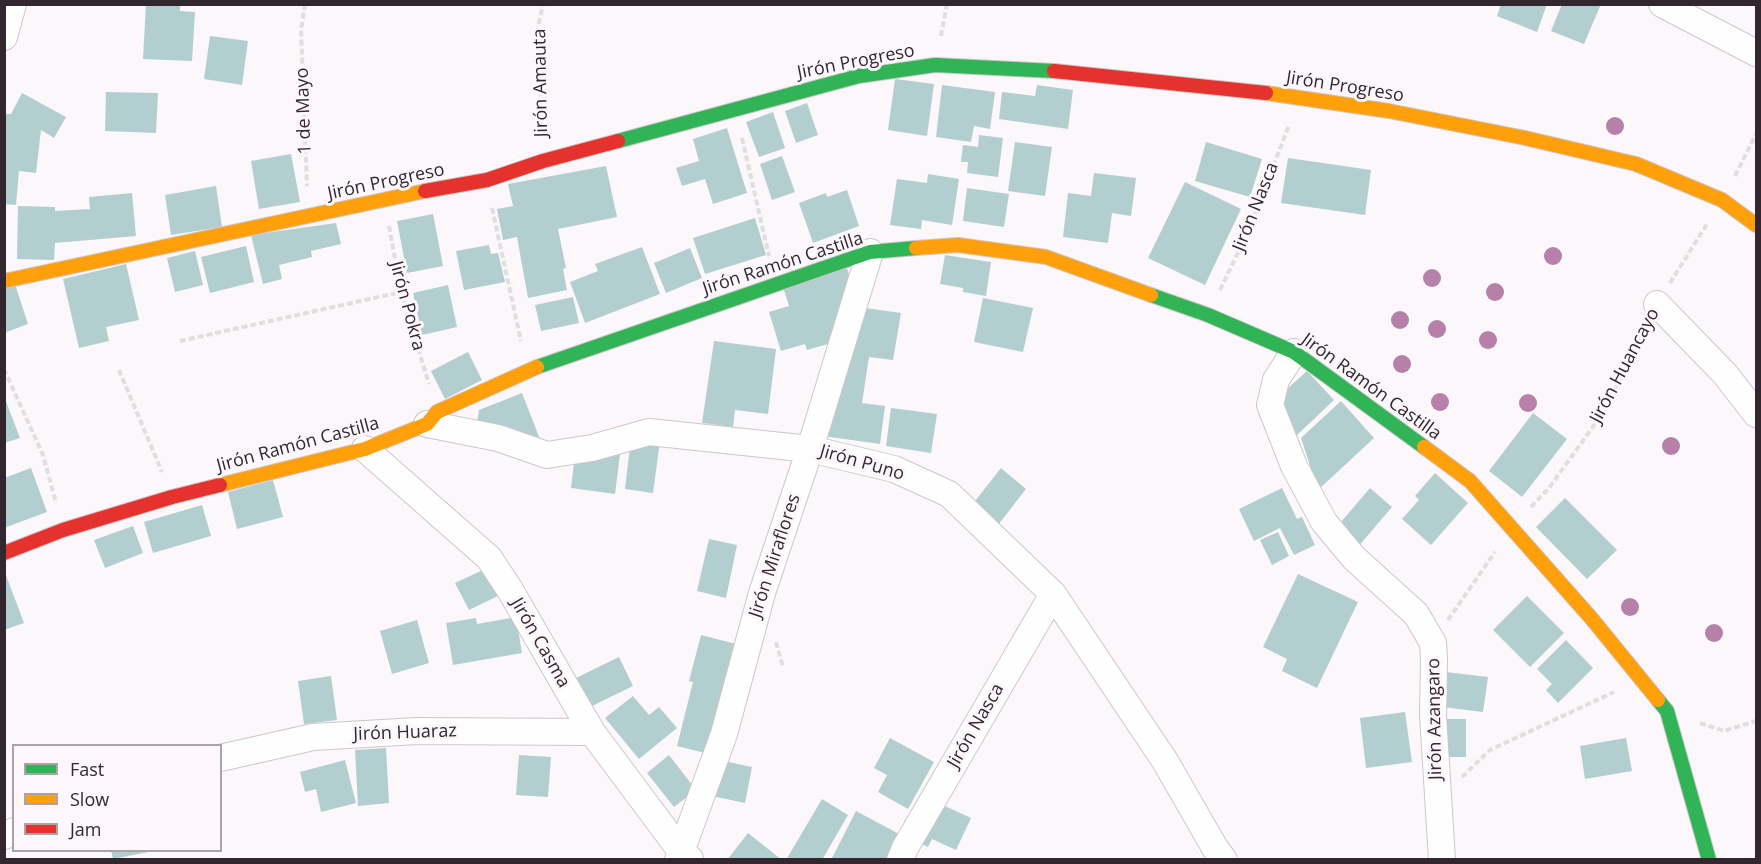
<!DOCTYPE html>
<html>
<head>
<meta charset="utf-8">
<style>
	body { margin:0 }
	#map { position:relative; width:1761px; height:864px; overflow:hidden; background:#fcf7fa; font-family:"Open Sans",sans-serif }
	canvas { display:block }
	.frame { position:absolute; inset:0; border:6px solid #33272f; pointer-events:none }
	.legend { position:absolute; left:12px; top:744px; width:210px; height:108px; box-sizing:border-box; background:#fdf6fa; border:2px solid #aca3a9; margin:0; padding:8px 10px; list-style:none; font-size:18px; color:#33272f }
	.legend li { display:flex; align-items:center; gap:12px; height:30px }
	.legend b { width:30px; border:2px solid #aca3a9 }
</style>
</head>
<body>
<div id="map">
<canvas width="1761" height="864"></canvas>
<div class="frame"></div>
<ul class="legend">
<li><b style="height:8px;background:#30b455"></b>Fast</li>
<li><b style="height:8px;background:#ff9f0a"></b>Slow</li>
<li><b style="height:8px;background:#e5322d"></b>Jam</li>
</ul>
</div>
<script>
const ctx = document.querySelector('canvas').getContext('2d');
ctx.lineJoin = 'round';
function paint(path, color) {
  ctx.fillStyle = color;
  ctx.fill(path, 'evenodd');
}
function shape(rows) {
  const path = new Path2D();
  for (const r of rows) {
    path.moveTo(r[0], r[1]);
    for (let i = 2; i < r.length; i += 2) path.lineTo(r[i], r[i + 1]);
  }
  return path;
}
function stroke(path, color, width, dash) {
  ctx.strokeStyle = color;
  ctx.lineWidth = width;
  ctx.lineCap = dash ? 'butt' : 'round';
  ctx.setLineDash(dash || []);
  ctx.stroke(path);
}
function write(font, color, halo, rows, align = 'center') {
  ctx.font = font + ' "Open Sans",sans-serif';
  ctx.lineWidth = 6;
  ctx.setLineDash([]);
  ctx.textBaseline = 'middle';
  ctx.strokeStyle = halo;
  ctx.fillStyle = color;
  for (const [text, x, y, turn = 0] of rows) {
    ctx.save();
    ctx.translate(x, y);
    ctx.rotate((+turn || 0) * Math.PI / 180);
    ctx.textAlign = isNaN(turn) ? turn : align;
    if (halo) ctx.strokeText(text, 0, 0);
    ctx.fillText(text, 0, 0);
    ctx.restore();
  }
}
const building = shape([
	[146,4,180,4,180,11,195,12,192,61,143,59],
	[1501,4,1547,4,1537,32,1497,16],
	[1562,4,1601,4,1584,44,1551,31],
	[210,36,248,41,242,85,204,79],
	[895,79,934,84,927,136,888,130],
	[942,85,995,92,990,129,974,126,971,142,936,137],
	[1037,85,1073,90,1068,129,999,119,1002,92,1035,96],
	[106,92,158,93,156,133,105,131],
	[22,93,66,117,54,138,41,130,36,173,19,171,16,205,4,204,4,114,11,114],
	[807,103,818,135,796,143,785,111],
	[773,112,785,148,759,157,746,122],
	[727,128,747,193,713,204,705,179,682,186,676,168,699,161,693,139],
	[979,135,1003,138,998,177,967,173,968,162,961,162,963,145,978,147],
	[1015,142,1052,147,1045,196,1008,191],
	[1206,142,1262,159,1250,197,1195,181],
	[291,154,300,202,259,209,251,161],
	[782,156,795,192,772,200,760,164],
	[1288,158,1371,170,1365,215,1281,203],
	[606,166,617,217,558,229,566,268,563,269,567,290,528,298,517,237,503,240,497,209,513,206,508,184],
	[1094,173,1136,178,1131,216,1112,213,1108,243,1063,237,1068,193,1091,196],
	[928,174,959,179,952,225,922,220,921,229,890,225,897,179,927,183],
	[1185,182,1241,209,1205,285,1148,258],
	[216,186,222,227,171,235,165,195],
	[967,188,1009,194,1004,227,963,221],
	[847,190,859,226,813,243,799,203,826,193,827,197],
	[132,193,136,236,55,243,54,260,17,259,18,206,55,207,55,211,90,209,89,197],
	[433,214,443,266,407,273,397,221],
	[755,218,766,255,705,274,693,238],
	[336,223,341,244,311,251,312,257,279,265,282,279,263,284,251,235],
	[489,245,491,254,498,253,505,282,464,290,456,251],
	[246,246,254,282,210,293,201,257],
	[642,247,660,294,585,323,570,282,598,271,595,264],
	[690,248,702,278,666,293,654,263],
	[195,251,203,285,175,292,167,258],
	[945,255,991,262,986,296,963,292,963,288,940,284],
	[126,264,139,320,106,327,109,341,79,348,63,279],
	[847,268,855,296,838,341,807,350,805,344,781,351,769,312,789,306,783,287],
	[15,284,28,324,4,333,4,288],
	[448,285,457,327,422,335,413,293],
	[573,297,579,323,541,331,535,305],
	[983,298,1033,308,1023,352,974,342],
	[865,308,901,313,893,360,869,357,862,403,885,406,880,444,823,436],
	[714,341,776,349,768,414,735,410,733,427,702,423],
	[468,352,482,380,445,399,431,371],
	[1307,371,1334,400,1296,436,1277,398],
	[522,393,543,447,477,422,479,410],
	[4,396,20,438,4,443],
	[1341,401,1374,438,1318,490,1301,438],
	[891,408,937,414,931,453,886,446],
	[1533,413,1567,439,1522,497,1489,471],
	[631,438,660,441,653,493,625,489],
	[621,446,615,494,571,488,575,455],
	[31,468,47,512,4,528,4,478],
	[1001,468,1026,489,998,525,972,505],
	[1435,473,1468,503,1431,545,1402,519,1419,500,1415,496],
	[273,480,283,517,237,529,228,492],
	[1282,488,1297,519,1302,517,1315,545,1294,555,1280,528,1254,541,1239,509],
	[1370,488,1392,507,1357,548,1335,529],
	[1565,498,1617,550,1587,579,1536,527],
	[202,505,211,536,153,553,144,522],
	[133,526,143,553,105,568,94,540],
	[1278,532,1289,556,1272,565,1260,540],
	[709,539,737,545,726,598,697,591],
	[487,568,500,595,469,610,455,583],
	[4,570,24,623,4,630],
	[1298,574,1358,602,1317,688,1282,671,1287,659,1263,647],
	[1527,596,1564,633,1530,667,1493,630],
	[516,617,522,653,453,665,446,623,476,618,477,624],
	[417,620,429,663,392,674,380,631],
	[701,635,740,645,713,755,677,746,693,682,689,681],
	[1566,640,1593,668,1558,703,1546,690,1552,684,1537,669],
	[619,657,633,686,590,707,576,678],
	[1446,672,1488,677,1483,712,1442,707],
	[331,676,337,720,304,724,298,681],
	[633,696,649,715,659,707,677,728,639,759,605,718],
	[1405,712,1412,762,1366,768,1360,718],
	[1438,719,1466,719,1466,757,1439,757],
	[890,738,934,762,908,809,878,792,887,775,874,768],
	[1626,738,1632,771,1585,779,1580,746],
	[386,748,389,803,358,806,355,750],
	[519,755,551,757,548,797,516,795],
	[669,755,696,790,674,807,647,773],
	[345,760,356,803,321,812,316,789,305,792,300,772],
	[719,760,752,767,745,803,712,796],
	[822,799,848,815,822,860,786,860],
	[934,801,971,818,956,850,932,839,928,847,916,841],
	[856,811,899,834,886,860,831,860],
	[748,833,782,860,727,860],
	[111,850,148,850,148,852,113,859]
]);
const path = shape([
	[305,4,301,30,307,186],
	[941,36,947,4],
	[542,132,539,23,543,4],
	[742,138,769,256],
	[1735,176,1756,134],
	[492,208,521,341],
	[389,226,401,292,429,384],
	[1670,283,1707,224],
	[1220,290,1248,232,1289,125],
	[180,341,401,292],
	[4,369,43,455,56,503],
	[119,370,162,472],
	[1531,507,1549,488,1605,410,1644,329],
	[1448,620,1495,552],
	[776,642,783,667],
	[1700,723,1724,731,1756,721],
	[1462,777,1490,750,1614,692]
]);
const street = shape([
	[1662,4,1756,53],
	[4,37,13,4],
	[1657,304,1725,374,1756,414],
	[1294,352,1276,380,1270,405,1294,466,1324,522,1354,558,1416,614,1433,643,1434,659,1433,715,1442,860],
	[427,424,498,438,547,455,592,448,649,432,810,449,894,469,949,494,1053,594,1165,761,1215,848,1224,860],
	[365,449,489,558,510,590,592,732,680,850,690,859],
	[220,758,313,737,417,731,592,732],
	[4,836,14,831],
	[678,860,724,734,762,593,810,449,870,252],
	[900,860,905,848,1053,594]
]);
const fast = shape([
	[618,141,859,76,935,65,1054,71],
	[1151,295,1208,315,1294,352,1424,447],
	[537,367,870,252,916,248],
	[1658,700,1667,711,1709,860]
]);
const slow = shape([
	[1266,93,1389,111,1525,138,1636,164,1722,200,1756,225],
	[916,248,958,245,1046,257,1151,295],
	[4,281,425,191],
	[1424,447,1470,481,1592,619,1658,700],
	[220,485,365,449,427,424,437,412,537,367]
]);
const jam = shape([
	[1054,71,1266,93],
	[425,191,487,180,543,161,618,141],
	[4,553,63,530,172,497,220,485]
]);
const trees = [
	[1615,126],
	[1553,256],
	[1432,278],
	[1495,292],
	[1400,320],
	[1437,329],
	[1488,340],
	[1402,364],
	[1440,402],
	[1528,403],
	[1671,446],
	[1630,607],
	[1714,633]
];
const streetNames = [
	["Jirón Progreso",856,62,-11],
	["Jirón Amauta",541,83,-91],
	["Jirón Progreso",1345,87,9],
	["1 de Mayo",304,111,-92],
	["Jirón Progreso",386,182,-12],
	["Jirón Nasca",1256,207,-68],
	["Jirón Ramón Castilla",783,264,-18],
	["Jirón Pokra",407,306,75],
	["Jirón Huancayo",1625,366,-62],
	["Jirón Ramón Castilla",1371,387,36],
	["Jirón Ramón Castilla",298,445,-15],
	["Jirón Puno",862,463,16],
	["Jirón Miraflores",775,556,-72],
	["Jirón Casma",540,643,60],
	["Jirón Azangaro",1435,719,-91],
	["Jirón Nasca",976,726,-60],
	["Jirón Huaraz",405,733,-2]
];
paint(building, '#b3cecf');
stroke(street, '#cec6cb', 28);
stroke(fast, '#cec6cb', 16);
stroke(slow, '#cec6cb', 16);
stroke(jam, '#cec6cb', 16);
stroke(path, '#e0dedf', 4, [6, 3]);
stroke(street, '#fffefe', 26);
stroke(fast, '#30b455', 14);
stroke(slow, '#ff9f0a', 14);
stroke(jam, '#e5322d', 14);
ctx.fillStyle = '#b780a9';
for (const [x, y] of trees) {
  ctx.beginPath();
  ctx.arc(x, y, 9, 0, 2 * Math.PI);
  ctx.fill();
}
write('18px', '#33272f', '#fdf6fa', streetNames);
</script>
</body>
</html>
